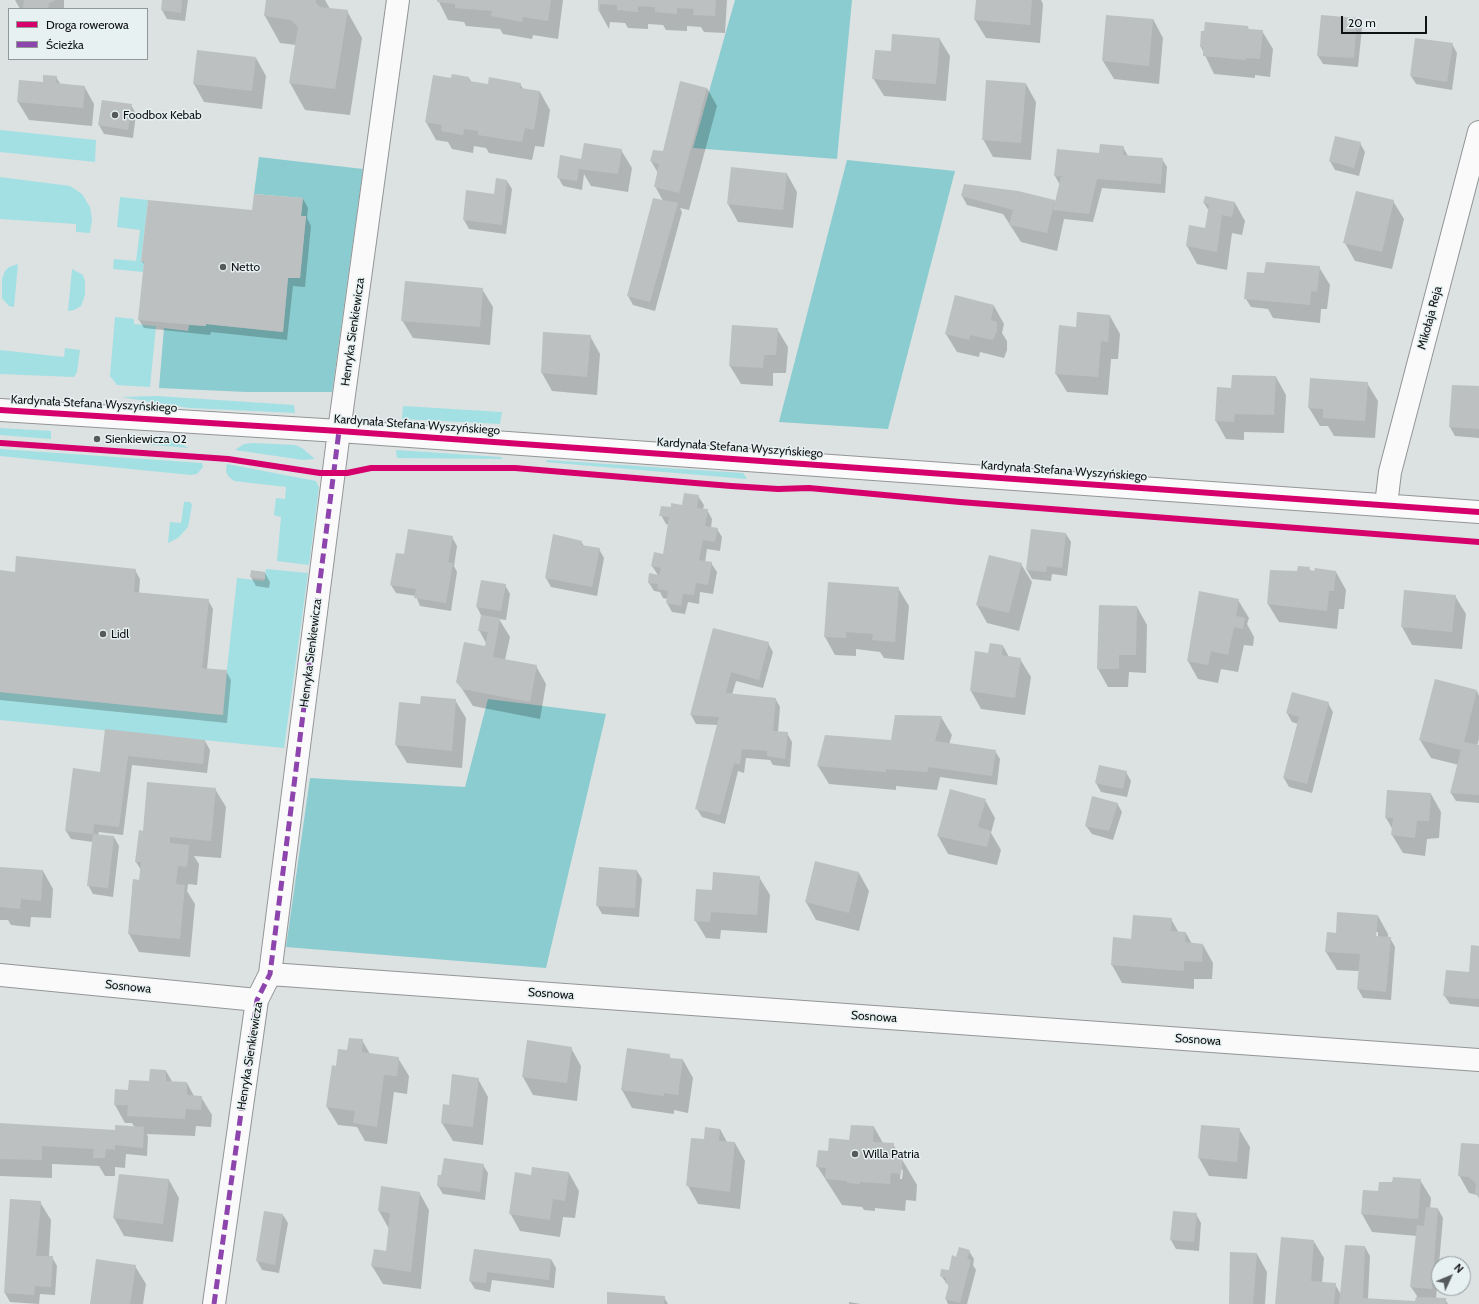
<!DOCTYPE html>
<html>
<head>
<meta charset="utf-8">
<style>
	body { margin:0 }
	#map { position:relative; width:1479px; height:1304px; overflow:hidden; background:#dce1e2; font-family:Cabin,sans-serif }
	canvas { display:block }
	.legend { position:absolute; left:8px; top:8px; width:140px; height:52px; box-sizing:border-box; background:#e7f1f1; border:1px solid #919898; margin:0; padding:5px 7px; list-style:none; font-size:12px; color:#0f1212 }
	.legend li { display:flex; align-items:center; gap:8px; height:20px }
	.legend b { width:20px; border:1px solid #919898 }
	.north { position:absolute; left:1431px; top:1256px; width:40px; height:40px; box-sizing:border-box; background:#e7f1f1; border:1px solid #919898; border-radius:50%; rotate:46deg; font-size:11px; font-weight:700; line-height:16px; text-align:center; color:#0f1212 }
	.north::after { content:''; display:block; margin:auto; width:14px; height:18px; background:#575a5b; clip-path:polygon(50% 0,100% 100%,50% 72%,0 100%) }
	.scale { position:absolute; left:1341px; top:16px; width:86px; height:18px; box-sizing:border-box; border:2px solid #0f1212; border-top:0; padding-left:5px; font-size:12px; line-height:14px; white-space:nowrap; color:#0f1212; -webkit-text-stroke:3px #e7f1f1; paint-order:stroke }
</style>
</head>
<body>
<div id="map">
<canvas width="1479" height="1304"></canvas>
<ul class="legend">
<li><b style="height:5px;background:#d6006c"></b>Droga rowerowa</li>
<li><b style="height:5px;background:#8e44ad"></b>Ścieżka</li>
</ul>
<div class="north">N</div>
<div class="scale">20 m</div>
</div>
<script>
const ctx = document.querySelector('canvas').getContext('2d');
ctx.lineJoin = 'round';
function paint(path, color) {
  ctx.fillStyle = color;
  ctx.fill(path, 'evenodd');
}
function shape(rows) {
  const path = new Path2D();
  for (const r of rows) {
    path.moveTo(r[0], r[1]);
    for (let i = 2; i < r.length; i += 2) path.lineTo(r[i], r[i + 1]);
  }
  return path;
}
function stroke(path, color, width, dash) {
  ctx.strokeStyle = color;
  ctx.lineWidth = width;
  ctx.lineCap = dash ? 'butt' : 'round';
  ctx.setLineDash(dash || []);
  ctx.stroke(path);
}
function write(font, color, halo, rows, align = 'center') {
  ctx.font = font + ' Cabin,sans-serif';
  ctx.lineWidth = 3;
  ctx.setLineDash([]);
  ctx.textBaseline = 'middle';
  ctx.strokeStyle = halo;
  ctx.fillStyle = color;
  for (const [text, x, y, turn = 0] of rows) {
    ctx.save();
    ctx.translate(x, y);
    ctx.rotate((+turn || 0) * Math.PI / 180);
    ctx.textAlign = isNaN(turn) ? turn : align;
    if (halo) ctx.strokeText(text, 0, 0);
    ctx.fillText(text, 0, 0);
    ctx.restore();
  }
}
const green = shape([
	[0,130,96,140,95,162,0,152],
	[0,177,70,186,82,194,90,207,92,219,90,233,76,232,76,224,0,219],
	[120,197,148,200,141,261,144,262,143,272,113,269,114,259,136,261,140,230,117,227],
	[18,264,14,307,9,306,2,298,2,279,5,271,9,267],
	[72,269,83,275,85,282,85,295,81,306,74,310,68,311],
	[115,317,134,319,134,324,156,326,150,387,117,385,110,376],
	[65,348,80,350,77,372,74,377,0,374,0,350,64,357],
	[157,396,294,405,295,413,189,408,121,397],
	[403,406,502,412,500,424,402,419],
	[0,428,51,431,51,439,0,435],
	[145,436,173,440,189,448,143,444],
	[253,443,295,445,302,448,315,459,303,460,235,450,244,444],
	[0,449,202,463,203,467,197,474,191,475,0,456],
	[396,450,501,457,503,459,397,458],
	[548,460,743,473,747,479,545,462],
	[227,464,316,481,319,487,309,565,277,561,281,517,274,515,276,498,285,499,286,487,234,481,229,477,226,472],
	[184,502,190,502,192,505,188,527,178,538,168,543,170,522,181,523],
	[266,569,308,573,284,748,0,720,0,692,222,715,237,578,264,581]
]);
const forest = shape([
	[735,0,852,0,837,159,693,148],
	[259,157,363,169,332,392,247,392,159,388,164,328,188,331,189,325,205,326,206,324,283,332,288,278,300,278,306,216,301,216,303,198,254,194],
	[847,160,955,171,888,429,779,422],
	[488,699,606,714,546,968,286,947,310,778,465,787]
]);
const shadow = shape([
	[15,0,64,0,64,9,20,9],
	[163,0,188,0,185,21,167,19,162,10],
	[267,0,325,0,330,9,347,11,362,38,350,115,305,110,290,83,296,45,280,43,265,16],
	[438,0,563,0,558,39,533,35,532,39,503,34,500,29,466,26,464,22,448,20],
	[599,0,727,0,725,33,704,32,701,27,687,26,687,31,666,30,663,25,648,24,648,29,628,28,625,23,610,22,609,29,599,11],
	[977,0,1041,0,1043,4,1040,43,986,38,975,20],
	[1153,19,1163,38,1159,84,1114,79,1103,61],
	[1357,19,1362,28,1358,67,1323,64,1318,56],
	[1248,27,1249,30,1262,31,1273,49,1270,77,1255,75,1255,78,1214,74,1201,47],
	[939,38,950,56,946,101,884,96,873,78,892,52],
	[1452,44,1457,53,1452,90,1416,84,1411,76],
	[256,58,266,76,262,109,204,102,194,84],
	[56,77,61,85,84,86,94,104,92,126,29,120,18,102,20,81,44,83],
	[469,78,472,83,488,85,520,84,524,90,540,92,550,110,544,147,535,146,532,160,489,153,486,148,474,146,473,153,452,149,448,142,436,140,426,122,452,79],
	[1026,84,1036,102,1031,160,993,157,983,139],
	[707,88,717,106,689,210,680,208,682,212,655,311,633,305,628,296,663,201,655,186,658,173,651,161,663,152],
	[102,101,131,105,136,114,133,138,104,134,99,125],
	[1336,137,1360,143,1365,152,1359,176,1335,170,1330,161],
	[1123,147,1128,156,1162,159,1167,167,1165,193,1102,188,1093,222,1064,219,1057,251,1021,242,1003,214,967,205,962,196,1054,201,1056,204,1060,185,1055,176,1100,154],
	[621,150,632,168,628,192,591,186,584,174,582,190,563,186,558,177,580,160],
	[732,168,787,174,797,192,793,228,738,222,728,204],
	[507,181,512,189,506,234,469,229,464,220,495,195],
	[303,199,308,208,307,218,311,226,305,287,293,286,287,340,211,332,210,335,144,328,139,320,145,266,142,261,253,211],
	[1393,201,1404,219,1392,269,1355,261,1345,243],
	[1204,203,1235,203,1245,221,1242,235,1232,233,1227,270,1197,264,1187,246,1206,229,1209,211],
	[1319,267,1330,285,1327,309,1321,309,1320,323,1273,318,1268,309,1251,307,1246,299,1263,274],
	[482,289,493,307,490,345,413,338,402,320],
	[994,306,1004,324,1002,333,1007,341,1007,350,1004,358,980,352,979,357,957,352,946,334],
	[1110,316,1120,334,1118,359,1111,359,1108,395,1067,392,1056,374,1077,328],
	[777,329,788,347,786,373,773,373,773,386,741,384,730,366],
	[590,336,600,354,597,395,552,391,542,373],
	[1276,377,1286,395,1284,433,1244,432,1244,440,1226,439,1216,421,1232,389],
	[1367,383,1378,401,1375,438,1334,436,1328,426,1320,426,1309,408],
	[1479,387,1479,438,1455,436,1450,427],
	[698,496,704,505,703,509,707,510,712,519,711,528,717,529,722,537,720,551,707,549,705,562,711,563,717,572,713,594,700,592,699,604,688,602,685,614,672,612,667,603,668,599,663,598,660,592,654,591,649,583,658,575,652,566,664,555,669,525,666,524,661,515,672,509,683,506],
	[1066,534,1071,542,1067,576,1052,574,1051,581,1032,579,1027,570],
	[452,537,457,546,454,566,457,572,451,611,420,606,416,596,396,593,391,585,405,555],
	[581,542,584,546,599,549,604,558,597,596,551,587,546,578],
	[1021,564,1032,582,1019,631,987,623,977,605],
	[1309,568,1311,572,1336,572,1346,590,1344,609,1339,609,1337,629,1279,622,1268,604,1271,571,1298,573],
	[135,570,140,579,139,594,208,600,213,609,207,669,226,671,231,680,227,723,0,700,0,571,16,573],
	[265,573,270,582,269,588,256,586,251,577],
	[482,581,505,585,510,594,506,620,499,619,510,637,505,660,536,666,546,684,540,719,473,706,457,681,486,647,486,643,479,630,482,617,477,607],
	[898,588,909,606,904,660,884,658,880,652,856,649,856,656,835,655,825,637],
	[1405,591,1455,596,1466,614,1462,649,1412,645,1402,627],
	[1238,600,1249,618,1247,624,1254,637,1253,646,1244,645,1238,672,1221,669,1218,683,1198,679,1188,661],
	[1137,607,1147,625,1146,673,1129,672,1128,687,1108,687,1098,669],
	[714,629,768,643,773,652,763,688,736,681,732,695,775,698,780,707,778,732,787,733,792,742,790,767,773,765,770,760,746,758,744,773,738,771,725,824,702,817,697,809,718,725,696,724,691,715],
	[1003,646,1009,657,1020,659,1031,677,1025,715,981,709,971,691,989,654],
	[1477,691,1479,696,1479,739,1477,746,1479,746,1479,803,1456,801,1451,793,1459,765,1431,758,1420,740],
	[455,700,466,718,462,768,407,763,396,745,421,705],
	[1328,703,1333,712,1312,793,1289,787,1284,778,1298,724,1292,722,1287,713],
	[941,717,952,735,949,744,995,751,1000,759,997,785,940,777,937,790,896,786,896,790,829,784,818,766,826,736,892,741],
	[106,730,205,741,210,750,207,773,132,765,123,835,99,832,98,835,114,837,119,846,113,897,93,894,88,885,93,842,71,839,66,831,101,773],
	[1126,772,1131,781,1127,797,1101,792,1096,783],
	[215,789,226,807,221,858,194,856,199,864,197,885,188,884,187,891,195,904,190,957,139,952,129,934,133,880,140,881,141,870,136,862,144,832],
	[1431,794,1441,812,1439,838,1427,839,1425,856,1403,853,1392,835,1393,830,1386,818],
	[985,800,995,818,991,833,1001,850,997,865,948,854,938,836],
	[1117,803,1122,812,1113,840,1092,834,1086,826],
	[0,868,43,871,53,889,51,918,31,917,30,927,11,925,8,920,0,920],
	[637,871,642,879,639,917,602,914,597,905],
	[859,873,869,891,859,931,816,920,806,902],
	[759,877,770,895,767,933,721,930,720,939,706,938,695,920,713,891],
	[1378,916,1388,934,1388,938,1390,938,1395,947,1391,1000,1363,998,1358,989,1359,971,1337,970,1326,952,1328,933,1337,934],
	[1376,932,1378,932,1378,937,1376,937],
	[1171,919,1179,933,1186,933,1192,944,1203,945,1213,963,1212,979,1194,979,1194,989,1122,983,1112,965,1132,940],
	[1479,947,1479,1007,1450,1004,1444,995,1470,973],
	[362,1040,370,1054,398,1058,409,1076,407,1094,394,1092,387,1144,365,1141,357,1127,338,1125,327,1107,348,1051],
	[571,1048,581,1066,577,1101,533,1095,523,1077],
	[669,1055,671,1059,683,1060,693,1078,688,1113,674,1110,674,1114,632,1108,622,1090],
	[166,1071,173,1083,187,1083,194,1096,201,1097,212,1115,211,1127,196,1126,195,1136,147,1134,148,1137,147,1156,126,1154,125,1168,115,1167,115,1176,105,1176,99,1166,52,1164,52,1178,0,1176,0,1125,116,1132,135,1128,132,1123,125,1123,115,1105,129,1091,150,1082],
	[478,1079,488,1097,483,1145,453,1141,442,1123,450,1106],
	[874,1127,883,1143,893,1144,917,1185,916,1201,906,1200,905,1211,875,1208,875,1211,864,1210,862,1207,842,1205,817,1166,829,1152],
	[901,1168,903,1171,902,1179,900,1179],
	[720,1129,727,1142,735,1143,745,1161,740,1209,698,1204,688,1186,705,1140],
	[1239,1129,1250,1147,1247,1179,1209,1176,1199,1158],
	[1479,1145,1479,1198,1477,1195,1469,1193,1459,1175],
	[483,1165,488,1173,485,1200,443,1194,438,1186],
	[569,1173,579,1191,575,1218,563,1217,560,1237,520,1231,510,1213,532,1176],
	[120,1175,169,1180,179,1198,173,1242,124,1236,114,1218],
	[1420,1180,1431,1198,1430,1209,1438,1209,1443,1218,1436,1299,1445,1299,1448,1304,1276,1304,1313,1240,1324,1258,1322,1283,1335,1284,1341,1295,1365,1247,1370,1256,1368,1299,1416,1302,1417,1296,1411,1287,1417,1236,1372,1232,1362,1214,1363,1191,1379,1192,1393,1183],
	[419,1192,429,1210,421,1289,383,1284,372,1266,387,1252,389,1229,379,1211],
	[40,1202,51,1220,49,1257,52,1257,57,1266,55,1295,40,1294,39,1304,10,1302,5,1293],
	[1174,1212,1196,1214,1201,1223,1199,1251,1176,1249,1171,1240],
	[283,1215,288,1223,279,1273,262,1270,257,1261],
	[475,1250,551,1259,556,1268,554,1288,492,1280,490,1292,475,1289,470,1281],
	[969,1251,974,1259,973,1265,976,1270,967,1304,948,1304,946,1299,949,1286,941,1276,950,1271,957,1258],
	[1257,1254,1267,1272,1265,1304,1229,1304],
	[135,1266,146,1284,143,1304,91,1304],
	[664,1297,668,1304,608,1304],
	[849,1302,861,1304,849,1304]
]);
const building = shape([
	[24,0,56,0,49,3,48,9,23,9],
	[162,0,182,0,181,13,161,10],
	[266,0,316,0,316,3,320,7,348,10,335,89,289,83,298,27,291,20,264,16],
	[437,0,551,0,548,21,523,17,522,22,491,16,492,11,455,8,455,4,437,2],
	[598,0,716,0,715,16,693,15,694,9,677,8,677,14,655,12,655,7,638,6,638,12,617,10,617,5,600,4,600,11,598,11],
	[976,0,1032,0,1030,25,974,20],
	[1106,15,1153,19,1149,66,1102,61],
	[1321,15,1357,18,1354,58,1317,56],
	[1205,22,1248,26,1248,29,1263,30,1260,59,1246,58,1245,60,1203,56,1203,47,1200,47,1201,31,1204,31],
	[892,34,940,38,936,84,872,79,875,50,891,51],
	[1415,38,1453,43,1447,82,1410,76],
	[197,50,256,57,252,91,193,84],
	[452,74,469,77,469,81,488,84,489,77,521,83,520,88,540,91,534,130,525,128,522,142,478,135,478,131,464,129,463,135,441,131,442,125,425,122,433,75,451,78],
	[43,75,57,76,56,83,85,86,83,108,17,102,19,80,43,82],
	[986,80,1026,83,1021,143,982,140],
	[680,81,707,88,679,193,654,187,659,164,650,161,653,150,663,151],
	[102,100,132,104,128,130,98,125],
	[1335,136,1361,142,1354,168,1329,161],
	[584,143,622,149,618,174,579,169,577,181,557,178,560,155,581,159],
	[1100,144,1124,146,1123,155,1163,158,1161,184,1097,179,1089,214,1053,210,1061,177,1070,177,1054,176,1057,149,1099,153],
	[731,167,787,173,783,210,727,204],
	[496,178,507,180,502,225,463,220,466,190,494,194],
	[964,184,1018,191,1055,200,1047,233,1009,225,1013,210,961,196],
	[1356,191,1394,200,1382,252,1343,243],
	[254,194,303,198,301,216,306,216,300,278,288,278,283,332,206,324,206,326,138,320,144,262,141,262,148,200,252,210],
	[1205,196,1235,202,1232,217,1222,215,1217,252,1186,246,1189,225,1205,228,1209,204,1203,203],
	[653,198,678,203,650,302,627,296],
	[1266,262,1320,266,1317,292,1311,291,1310,305,1244,299,1247,272,1264,273],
	[405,281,483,288,480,327,401,321],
	[955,295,994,305,991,320,997,322,997,331,993,340,970,335,969,340,945,334],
	[1077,312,1110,315,1108,342,1101,341,1098,377,1055,374,1059,325,1076,327],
	[732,325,778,328,776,355,764,355,763,368,729,366],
	[543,332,591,335,587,377,541,373],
	[1232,375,1276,376,1274,415,1235,414,1234,422,1215,421,1217,387,1231,388],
	[1310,378,1368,382,1365,421,1323,418,1323,409,1308,408],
	[1452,385,1479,386,1479,429,1449,427],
	[684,493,699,495,697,508,708,509,705,526,718,528,715,542,703,540,699,560,712,562,708,585,696,583,694,595,683,594,681,606,666,603,668,591,657,589,658,584,648,583,649,573,659,575,661,568,651,566,654,552,663,554,669,517,659,516,661,506,671,507,671,503,682,505],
	[408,529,453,536,448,562,453,563,446,603,414,598,416,589,390,585,396,553,404,554],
	[1031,529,1066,533,1062,568,1047,566,1046,572,1026,570],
	[553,534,582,541,581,545,600,548,592,587,545,578],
	[989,555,1022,563,1009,613,976,605],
	[16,556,136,569,134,592,209,599,202,668,227,670,223,715,0,692,0,570,15,572],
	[1298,566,1310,567,1309,570,1314,571,1315,568,1336,571,1334,591,1329,591,1327,611,1267,604,1270,570,1297,571],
	[251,570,265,572,265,579,250,577],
	[481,580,506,584,501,611,476,607],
	[828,582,899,587,895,642,872,640,873,634,846,632,846,638,824,637],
	[1404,590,1456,595,1452,632,1401,627],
	[1199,591,1239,599,1236,616,1245,618,1243,629,1234,627,1228,655,1211,651,1208,665,1187,661],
	[1099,605,1137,606,1136,655,1119,655,1119,669,1097,669],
	[481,615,500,618,493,657,537,665,530,702,462,689,456,682,464,642,485,646,488,632,478,631],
	[713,628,769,642,759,680,731,672,726,693,776,698,773,731,788,732,785,759,767,756,767,751,742,749,740,765,734,763,720,815,695,809,719,717,690,715],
	[990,643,1003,645,1002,655,1021,658,1015,698,970,691,975,651,988,653],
	[1435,679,1477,690,1464,742,1479,745,1479,795,1450,793,1461,750,1419,740],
	[1292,692,1329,702,1307,784,1283,778,1299,717,1286,713],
	[421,696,456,699,452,751,395,745,399,702,420,704],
	[895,715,942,716,935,741,996,750,992,776,929,767,927,772,886,769,886,772,817,766,825,735,891,740],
	[105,729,205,740,203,764,128,756,119,827,94,824,93,834,65,831,73,768,100,772],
	[1099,765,1127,771,1123,789,1095,783],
	[147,782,216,788,211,841,170,837,170,843,189,845,187,867,178,866,176,884,185,885,180,939,128,934,133,879,139,880,141,862,135,862,139,830,143,831],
	[950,789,986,799,978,827,991,831,987,847,937,836],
	[1387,790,1431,793,1429,821,1417,821,1415,838,1391,835,1393,818,1385,818],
	[1092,796,1118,803,1109,831,1085,826],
	[93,834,114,836,108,888,87,886],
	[815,861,859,872,849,913,805,902],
	[0,867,43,870,41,901,21,899,20,909,0,907],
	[599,867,637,870,635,908,596,906],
	[713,872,760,876,757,915,711,912,710,922,694,921,696,889,712,890],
	[1337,912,1378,915,1376,936,1391,937,1386,992,1357,989,1360,954,1325,952,1327,932,1336,933],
	[1133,915,1172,918,1171,931,1186,932,1185,942,1203,944,1202,962,1184,961,1184,971,1111,965,1113,937,1131,939],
	[1471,945,1479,946,1479,999,1443,996,1446,970,1469,972],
	[349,1038,363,1039,362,1052,399,1057,397,1076,384,1075,377,1127,353,1123,355,1111,326,1107,332,1065,336,1066,338,1049,347,1050],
	[527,1040,572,1047,567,1083,522,1077],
	[627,1048,670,1054,669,1058,683,1059,678,1095,664,1093,664,1096,621,1090],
	[150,1069,166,1070,166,1081,187,1082,187,1095,202,1096,201,1110,186,1109,185,1119,127,1116,128,1105,114,1105,115,1089,128,1090,129,1080,149,1081],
	[452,1074,479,1078,473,1127,441,1123,443,1104,449,1105],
	[0,1123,115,1130,115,1125,144,1127,143,1148,115,1145,115,1150,106,1149,105,1158,93,1158,94,1149,42,1146,42,1160,0,1159],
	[851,1125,874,1126,873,1142,894,1143,893,1156,903,1158,901,1174,891,1173,890,1184,860,1182,860,1184,847,1183,847,1181,825,1179,826,1168,816,1167,818,1150,828,1151,829,1138,849,1140],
	[1201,1125,1240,1128,1237,1162,1198,1158],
	[705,1127,720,1129,719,1141,735,1142,730,1192,686,1186,691,1138,704,1139],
	[1461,1143,1479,1144,1479,1197,1475,1193,1476,1184,1469,1177,1458,1176],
	[444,1158,484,1164,480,1192,437,1186,438,1175,441,1175],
	[532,1167,569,1172,565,1201,553,1199,550,1220,509,1214,515,1172,531,1175],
	[119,1174,169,1179,163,1224,113,1218],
	[1393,1177,1421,1179,1418,1219,1361,1214,1363,1190,1378,1191,1379,1182,1392,1182],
	[381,1186,420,1192,411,1272,371,1266,374,1249,386,1251,390,1213,378,1211],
	[10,1199,41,1201,36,1256,53,1256,51,1287,35,1286,34,1295,4,1293],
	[1426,1207,1438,1208,1432,1289,1410,1287,1417,1225,1424,1226],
	[264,1211,283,1214,275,1265,256,1261],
	[1173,1211,1197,1213,1194,1242,1170,1240],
	[1281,1237,1314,1240,1311,1281,1336,1283,1334,1304,1275,1304],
	[1345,1245,1365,1246,1363,1298,1415,1301,1416,1297,1446,1298,1446,1304,1339,1304],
	[959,1247,970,1250,967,1259,971,1260,960,1303,945,1299,949,1284,945,1283,946,1278,940,1276,941,1269,949,1270,952,1255,956,1257],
	[474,1249,551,1259,549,1280,487,1272,486,1283,469,1281],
	[1230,1252,1257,1253,1253,1304,1229,1304],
	[96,1259,136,1265,130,1304,90,1304],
	[607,1292,665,1296,664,1304,607,1304]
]);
const minor = shape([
	[0,410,339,431,1479,512],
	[1386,505,1390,472,1479,132],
	[270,974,1479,1060],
	[0,975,257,1000],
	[214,1304,257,1000,270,974,339,431,398,0]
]);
const quiet = shape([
	[214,1304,257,1000,270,974,339,431]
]);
const cycleway = shape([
	[0,410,339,431,1479,512],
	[1,443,228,459,320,473,347,473,371,468,515,468,731,486,778,489,809,488,960,502,1479,542]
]);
const markers = [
	[115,115,4,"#575a5b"],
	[223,267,4,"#575a5b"],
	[97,439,4,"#575a5b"],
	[103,634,4,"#575a5b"],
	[855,1154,4,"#575a5b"]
];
const poiNames = [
	["Foodbox Kebab",123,115],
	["Netto",231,267],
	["Sienkiewicza 02",105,439],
	["Lidl",111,634],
	["Willa Patria",863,1154]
];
const streetNames = [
	["Mikołaja Reja",1430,318,-75],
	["Henryka Sienkiewicza",353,332,-82],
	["Kardynała Stefana Wyszyńskiego",94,404,3],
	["Kardynała Stefana Wyszyńskiego",417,425,4],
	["Kardynała Stefana Wyszyńskiego",740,448,4],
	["Kardynała Stefana Wyszyńskiego",1064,471,4],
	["Henryka Sienkiewicza",311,653,-83],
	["Sosnowa",128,987,6],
	["Sosnowa",551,994,4],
	["Sosnowa",874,1017,4],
	["Sosnowa",1198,1040,4],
	["Henryka Sienkiewicza",250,1056,-81]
];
paint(green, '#a3e0e3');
paint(forest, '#8acccf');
paint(shadow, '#0003');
paint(building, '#bcc0c0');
stroke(minor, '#929596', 24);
stroke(minor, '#fafafb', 22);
stroke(quiet, '#8e44ad', 5, [10, 5]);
stroke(cycleway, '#d6006c', 6);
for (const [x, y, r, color] of markers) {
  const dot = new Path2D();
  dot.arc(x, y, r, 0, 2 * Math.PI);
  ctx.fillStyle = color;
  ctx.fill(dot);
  stroke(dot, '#e7f1f1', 1.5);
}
write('12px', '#0f1212', '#e7f1f1', poiNames, 'left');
write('12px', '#0f1212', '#e7f1f1', streetNames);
</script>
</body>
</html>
